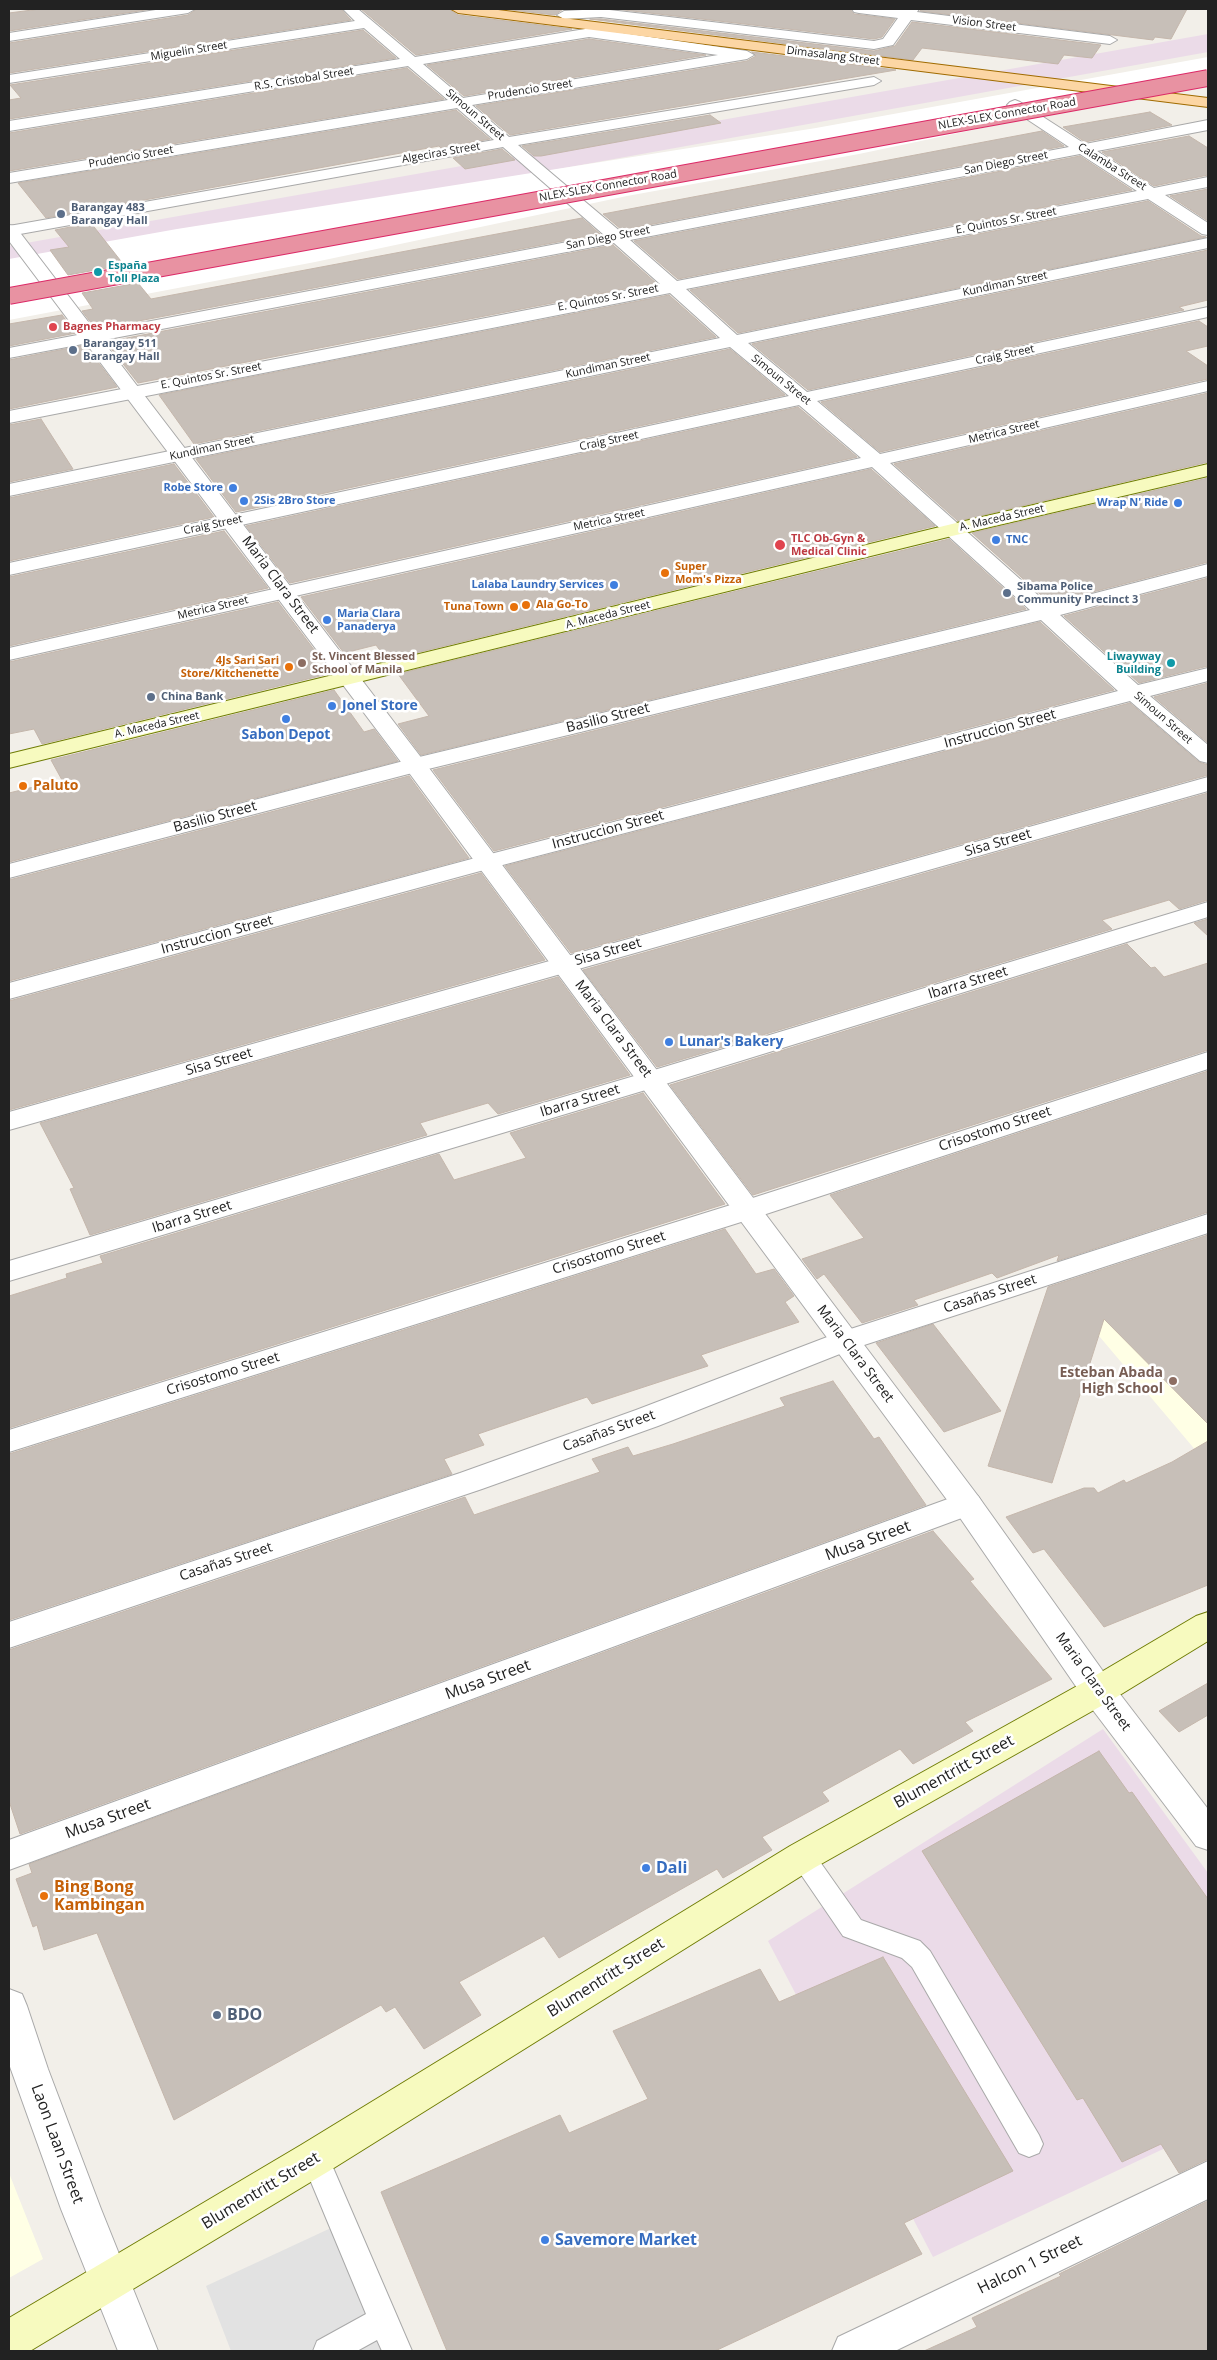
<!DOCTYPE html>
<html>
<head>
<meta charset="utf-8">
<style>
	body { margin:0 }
	#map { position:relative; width:1217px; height:2360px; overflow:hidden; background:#f2efe9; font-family:"Open Sans",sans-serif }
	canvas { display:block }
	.frame { position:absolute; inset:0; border:10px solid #222; pointer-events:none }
</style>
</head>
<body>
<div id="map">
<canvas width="1217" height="2360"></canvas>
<div class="frame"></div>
</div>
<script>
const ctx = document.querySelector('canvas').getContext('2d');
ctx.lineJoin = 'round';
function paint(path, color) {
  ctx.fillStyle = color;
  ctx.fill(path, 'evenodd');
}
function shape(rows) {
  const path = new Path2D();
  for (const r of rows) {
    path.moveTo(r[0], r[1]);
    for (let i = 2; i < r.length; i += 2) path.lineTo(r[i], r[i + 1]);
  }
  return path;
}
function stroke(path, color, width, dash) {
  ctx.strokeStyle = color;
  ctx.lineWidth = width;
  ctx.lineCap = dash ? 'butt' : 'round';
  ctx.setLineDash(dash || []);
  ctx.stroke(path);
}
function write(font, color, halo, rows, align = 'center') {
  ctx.font = font + ' "Open Sans",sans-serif';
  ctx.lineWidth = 5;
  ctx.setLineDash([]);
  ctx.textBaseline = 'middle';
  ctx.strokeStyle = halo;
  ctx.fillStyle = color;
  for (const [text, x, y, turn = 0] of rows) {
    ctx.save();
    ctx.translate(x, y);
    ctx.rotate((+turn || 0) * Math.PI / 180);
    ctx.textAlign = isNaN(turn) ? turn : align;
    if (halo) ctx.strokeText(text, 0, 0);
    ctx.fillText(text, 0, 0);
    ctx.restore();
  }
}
const industrial = shape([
	[1208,34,1208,52,9,268,9,246],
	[1103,1729,1208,1873,1208,2128,933,2257,768,1941]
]);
const education = shape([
	[1208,1251,1208,1465,1067,1298],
	[9,2173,43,2259,9,2278]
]);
const parking = shape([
	[346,2221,402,2351,231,2351,206,2286]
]);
const pier = shape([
	[1208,57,1208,85,1039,116,859,154,627,196,315,262,9,320,9,259,177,229,816,128]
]);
const building = shape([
	[40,9,152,9,9,31,9,13,40,9],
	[197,9,341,9,351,20,9,73,9,43,188,15,197,9],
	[361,9,449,9,458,15,572,29,416,55,361,9],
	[503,9,571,9,563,9,555,15,503,9],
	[615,9,850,9,854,14,895,19,882,37,874,39,615,9],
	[921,9,1059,10,1187,9,1171,39,1155,37,1153,40,920,11,921,9],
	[590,19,601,19,874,51,895,46,912,22,1101,45,1092,58,1064,55,1058,64,922,48,913,60,590,19],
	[363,30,396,58,9,119,9,100,21,98,10,85,363,30],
	[589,39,706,55,464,96,427,65,589,39],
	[752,52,896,70,510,135,476,106,747,61,756,56,752,52],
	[407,68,444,99,9,171,9,133,407,68],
	[456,110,490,139,441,148,439,146,46,218,18,183,456,110],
	[1150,112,1172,125,1085,142,1063,127,1150,112],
	[710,115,721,123,541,156,534,156,522,146,710,115],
	[1042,131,1064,146,622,230,603,214,1042,131],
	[1189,136,1208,148,1208,175,1154,186,1102,152,1189,136],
	[502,149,515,160,465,169,453,158,502,149],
	[1080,156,1132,190,678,279,634,241,1080,156],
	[1208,189,1208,221,1170,196,1208,189],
	[1148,201,1201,236,1206,237,738,333,690,290,1148,201],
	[582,218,600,234,96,329,82,311,93,309,82,293,138,283,151,299,582,218],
	[91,223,124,265,68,275,50,250,69,247,55,230,91,223],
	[613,245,656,283,138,383,106,342,613,245],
	[1208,250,1208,300,1179,307,1184,310,808,390,752,344,1208,250],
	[669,295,716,337,194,444,159,395,669,295],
	[62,315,76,333,9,346,9,324,62,315],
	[1199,321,1208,327,1208,346,1186,351,1208,366,1208,379,880,452,821,402,1199,321],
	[85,345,117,387,9,409,9,360,85,345],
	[730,349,785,395,236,512,196,459,730,349],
	[1208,393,1208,462,958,521,894,464,1208,393],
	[798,407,857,457,290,583,246,526,798,407],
	[41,419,73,469,9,482,9,425,41,419],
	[174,464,214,517,9,561,9,498,174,464],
	[871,469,935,526,387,660,376,645,344,653,301,597,871,469],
	[1208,478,1208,562,1050,603,972,533,1208,478],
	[224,531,268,588,9,646,9,577,224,531],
	[949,539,1026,609,421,755,398,724,429,716,398,674,949,539],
	[1208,578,1208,666,1139,683,1064,616,1208,578],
	[278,602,321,659,314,661,324,675,42,744,34,729,9,734,9,662,278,602],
	[1040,622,1114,690,494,851,433,770,1040,622],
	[1208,683,1208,743,1154,697,1208,683],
	[334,690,364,732,374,729,398,761,9,862,9,793,62,780,51,760,334,690],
	[1130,703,1199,762,1208,765,1208,775,571,953,505,866,1130,703],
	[409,776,469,858,9,981,9,880,409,776],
	[1208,793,1208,900,1179,909,1169,900,1102,920,1112,929,657,1067,583,970,1208,793],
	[481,873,545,960,9,1110,9,1001,481,873],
	[1208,919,1208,936,1194,923,1208,919],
	[1127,944,1151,968,1155,967,1164,977,1208,963,1208,1050,753,1195,670,1085,1127,944],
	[558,977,630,1075,498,1114,488,1103,420,1123,427,1135,90,1235,70,1189,74,1188,40,1123,558,977],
	[1208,1071,1208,1212,1057,1261,1059,1255,997,1278,992,1273,914,1300,918,1305,862,1323,824,1274,817,1279,802,1259,864,1238,830,1195,1208,1071],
	[643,1093,725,1204,9,1428,9,1296,67,1278,66,1274,103,1263,100,1256,439,1154,454,1180,526,1158,510,1133,643,1093],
	[725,1229,756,1274,774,1269,794,1296,785,1302,799,1322,701,1355,708,1366,592,1404,587,1397,478,1434,484,1445,444,1459,452,1474,9,1620,9,1454,725,1229],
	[1208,1235,1208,1424,1104,1319,1052,1483,988,1466,1048,1287,1208,1235],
	[933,1324,1001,1411,944,1432,876,1343,933,1324],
	[833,1381,874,1439,879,1437,926,1505,20,1834,9,1801,9,1650,465,1497,474,1515,600,1472,592,1459,628,1447,633,1456,673,1444,785,1406,780,1398,833,1381],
	[1208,1441,1208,1585,1104,1627,1044,1549,1033,1553,1006,1517,1084,1488,1094,1488,1098,1493,1124,1480,1126,1483,1172,1462,1208,1441],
	[933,1531,974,1579,970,1581,1052,1679,965,1722,973,1731,913,1764,900,1749,822,1792,829,1801,762,1837,772,1850,723,1878,717,1869,559,1958,544,1936,459,1982,481,2015,424,2049,395,2007,386,2012,381,2005,174,2120,97,1933,44,1950,37,1925,33,1927,16,1879,32,1873,29,1864,933,1531],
	[1208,1683,1208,1715,1179,1732,1159,1711,1208,1683],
	[1099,1751,1129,1793,1132,1792,1208,1899,1208,2159,1179,2173,1161,2144,1122,2162,1083,2098,1077,2100,922,1851,1099,1751],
	[883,1957,1013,2171,904,2223,922,2254,715,2351,447,2351,381,2192,560,2115,569,2133,648,2099,613,2031,760,1969,779,2002,883,1957],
	[1208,2201,1208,2351,924,2351,977,2327,972,2318,1061,2276,1059,2274,1208,2201]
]);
const service = shape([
	[802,1846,811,1849,861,1920,920,1941,930,1951,1039,2135,1043,2144,1039,2153,1029,2157,1019,2153,912,1967,902,1958,843,1936,789,1857,793,1849,802,1846],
	[315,2145,325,2149,412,2351,382,2351,377,2340,357,2351,313,2351,317,2341,366,2314,301,2158,305,2149,315,2145]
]);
const minor = shape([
	[162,9,195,9,188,13,9,41,9,33,162,9],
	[343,9,358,9,415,57,585,29,597,23,604,27,602,30,747,51,754,55,747,59,472,105,509,137,874,77,881,81,874,85,518,145,621,232,1069,147,1010,108,1007,105,1010,102,1015,100,1020,102,1085,144,1208,120,1208,130,1097,151,1154,188,1208,177,1208,187,1165,195,1208,223,1208,235,1202,234,1148,199,686,289,737,335,1208,238,1208,248,748,343,807,392,1208,307,1208,317,817,401,880,454,1208,381,1208,391,890,463,1049,605,1208,564,1208,576,1060,615,1138,685,1208,668,1208,681,1150,696,1208,745,1208,763,1200,761,1130,701,495,867,9,999,9,983,479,857,1118,691,1041,620,420,771,9,878,9,864,415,758,1030,610,872,467,9,660,9,648,861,458,799,405,9,575,9,563,789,396,730,347,9,496,9,484,720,338,670,293,9,423,9,411,660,284,614,243,9,358,9,348,604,235,503,147,9,236,9,226,494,140,457,108,9,183,9,173,448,100,408,66,9,131,9,121,400,59,364,28,9,83,9,75,355,21,343,9],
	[589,37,718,55,463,98,423,64,589,37],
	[1080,154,1137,191,677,281,630,240,1080,154],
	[601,9,874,41,883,39,898,18,859,13,854,12,852,9,919,9,917,12,1110,36,1117,40,1110,44,911,20,893,45,874,49,601,17,564,19,557,15,564,11,601,9],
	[1208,777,1208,791,9,1130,9,1112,1208,777],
	[1208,902,1208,917,659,1086,9,1281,9,1261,641,1074,1208,902],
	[1208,1052,1208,1069,757,1217,9,1452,9,1430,737,1203,1208,1052],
	[1208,1214,1208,1233,855,1348,658,1426,482,1489,9,1648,9,1622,460,1473,636,1410,835,1334,1208,1214],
	[967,1492,978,1496,983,1504,978,1512,9,1870,9,1840,967,1492],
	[1208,2161,1208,2199,895,2351,832,2351,838,2337,1208,2161]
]);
const tertiary = shape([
	[9,225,15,226,423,760,978,1496,1110,1681,1208,1809,1208,1850,1196,1846,1086,1701,956,1512,407,770,9,241,9,225],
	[9,1989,22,1994,27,2006,48,2069,101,2209,158,2351,118,2351,61,2209,9,2064,9,1989]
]);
const secondary = shape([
	[1208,464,1208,476,952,536,9,768,9,754,952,524,1208,464],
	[1208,1612,1208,1641,1110,1701,814,1868,329,2171,30,2351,9,2351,9,2318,301,2145,790,1846,1086,1681,1196,1616,1208,1612]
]);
const primary = shape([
	[451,9,490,9,1208,98,1208,107,458,13,451,9]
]);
const motorwayBridge = shape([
	[9,296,1208,78]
]);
const markers = [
	[61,214,5,"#5c6f8a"],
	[98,272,5,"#0f9aa8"],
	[53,327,5,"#e0444e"],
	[73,350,5,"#5c6f8a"],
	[233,488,5,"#3f7fe0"],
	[244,501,5,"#3f7fe0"],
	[1178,503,5,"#3f7fe0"],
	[996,540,5,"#3f7fe0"],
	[780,545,6,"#e0444e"],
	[665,573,5,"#e8710a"],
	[614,585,5,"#3f7fe0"],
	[1007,593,5,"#5c6f8a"],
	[526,605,5,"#e8710a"],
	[514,607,5,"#e8710a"],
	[327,620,5,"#3f7fe0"],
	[302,663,5,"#8d6e63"],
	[1171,663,5,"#0f9aa8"],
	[289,667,5,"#e8710a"],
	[151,697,5,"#5c6f8a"],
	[332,706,5,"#3f7fe0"],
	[286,719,5,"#3f7fe0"],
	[23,786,5,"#e8710a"],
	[669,1042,5,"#3f7fe0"],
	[1173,1381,5,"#8d6e63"],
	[646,1868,5,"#3f7fe0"],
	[44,1896,5,"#e8710a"],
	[217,2015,5,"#5c6f8a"],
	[545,2240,5,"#3f7fe0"]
];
const farStreetnames = [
	["Vision Street",984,24,7],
	["Miguelin Street",189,51,-9],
	["Dimasalang Street",833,56,7],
	["R.S. Cristobal Street",304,79,-9],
	["Prudencio Street",530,90,-9],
	["NLEX-SLEX Connector Road",1007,114,-10],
	["Simoun Street",475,115,40],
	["Algeciras Street",441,153,-10],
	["Prudencio Street",131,157,-10],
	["San Diego Street",1006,163,-11],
	["Calamba Street",1112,167,32],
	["NLEX-SLEX Connector Road",608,186,-10],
	["E. Quintos Sr. Street",1006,221,-11],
	["San Diego Street",608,238,-11],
	["Kundiman Street",1005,284,-12],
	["E. Quintos Sr. Street",608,298,-11],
	["Craig Street",1005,355,-12],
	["Kundiman Street",608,366,-12],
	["E. Quintos Sr. Street",211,376,-11],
	["Simoun Street",781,380,39],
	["Metrica Street",1004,432,-13],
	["Craig Street",609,441,-12],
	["Kundiman Street",212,448,-12],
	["A. Maceda Street",1002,518,-13],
	["Metrica Street",609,520,-12],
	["Craig Street",213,525,-12],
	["Metrica Street",213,608,-13],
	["A. Maceda Street",608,615,-14],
	["Simoun Street",1163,718,41],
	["A. Maceda Street",157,725,-13]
];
const farServicenames = [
	["Barangay 483",71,208],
	["Barangay Hall",71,221],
	["Barangay 511",83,344],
	["Barangay Hall",83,357],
	["Sibama Police",1017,587],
	["Community Precinct 3",1017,600],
	["China Bank",161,697]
];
const farCulturenames = [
	["España",108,266],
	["Toll Plaza",108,279],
	["Liwayway",1161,657,"right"],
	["Building",1161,670,"right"]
];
const farHealthnames = [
	["Bagnes Pharmacy",63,327],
	["TLC Ob-Gyn &",791,539],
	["Medical Clinic",791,552]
];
const farShopnames = [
	["Robe Store",223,488],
	["2Sis 2Bro Store",254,501,"left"],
	["Wrap N' Ride",1168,503],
	["TNC",1006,540,"left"],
	["Lalaba Laundry Services",604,585],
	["Maria Clara",337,614,"left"],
	["Panaderya",337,627,"left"]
];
const farFoodnames = [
	["Super",675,567],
	["Mom's Pizza",675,580],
	["Ala Go-To",536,605],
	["Tuna Town",504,607,"right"],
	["4Js Sari Sari",279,661,"right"],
	["Store/Kitchenette",279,674,"right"]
];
const farEducationnames = [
	["St. Vincent Blessed",312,657],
	["School of Manila",312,670]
];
const streetNames = [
	["Maria Clara Street",280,585,53],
	["Basilio Street",608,718,-14],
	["Instruccion Street",1000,729,-15],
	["Basilio Street",215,817,-15],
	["Instruccion Street",608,830,-15],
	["Sisa Street",998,843,-16],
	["Instruccion Street",217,935,-15],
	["Sisa Street",608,952,-16],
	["Ibarra Street",968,983,-17],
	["Maria Clara Street",613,1029,53],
	["Sisa Street",219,1062,-16],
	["Ibarra Street",580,1101,-17],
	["Crisostomo Street",995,1129,-18],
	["Ibarra Street",192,1217,-17],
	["Crisostomo Street",609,1253,-17],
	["Casañas Street",990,1294,-18],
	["Maria Clara Street",855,1354,53],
	["Crisostomo Street",223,1374,-17],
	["Casañas Street",609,1431,-20],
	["Casañas Street",226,1562,-18],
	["Maria Clara Street",1093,1682,54]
];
const shopNames = [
	["Jonel Store",342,706],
	["Sabon Depot",286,735,"center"],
	["Lunar's Bakery",679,1042]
];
const foodNames = [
	["Paluto",33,786]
];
const educationNames = [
	["Esteban Abada",1163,1373],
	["High School",1163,1389]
];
const nearStreetnames = [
	["Musa Street",868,1541,-20],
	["Musa Street",488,1680,-20],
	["Blumentritt Street",954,1772,-29],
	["Musa Street",108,1819,-20],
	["Blumentritt Street",606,1978,-32],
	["Laon Laan Street",57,2144,70],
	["Blumentritt Street",261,2191,-31],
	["Halcon 1 Street",1030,2265,-26]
];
const nearShopnames = [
	["Dali",656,1868],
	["Savemore Market",555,2240]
];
const nearFoodnames = [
	["Bing Bong",54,1887],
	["Kambingan",54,1905]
];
const nearServicenames = [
	["BDO",227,2015]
];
paint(industrial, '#ebdbe8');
paint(education, '#ffffe5');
paint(parking, '#e2e2e2');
paint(pier, '#fff');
paint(building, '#c7bfb8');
stroke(building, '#c4b6ab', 1);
stroke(service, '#a9a9a9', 2);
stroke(minor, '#a9a9a9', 2);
stroke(tertiary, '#a9a9a9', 2);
stroke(secondary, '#707d05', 2);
stroke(primary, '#a06b00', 2);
paint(service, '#fff');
paint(minor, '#fff');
paint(tertiary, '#fff');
paint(secondary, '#f7fabf');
paint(primary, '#fcd6a4');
stroke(motorwayBridge, '#dc2a67', 18, []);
stroke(motorwayBridge, '#e892a2', 16);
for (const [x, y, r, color] of markers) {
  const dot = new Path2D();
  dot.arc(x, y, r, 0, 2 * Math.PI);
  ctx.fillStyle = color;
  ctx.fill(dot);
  stroke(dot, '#fff', 2);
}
write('11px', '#222', '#fff', farStreetnames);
write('bold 11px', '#4e5e75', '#fff', farServicenames, 'left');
write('bold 11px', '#0d838f', '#fff', farCulturenames, 'left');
write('bold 11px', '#be3a42', '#fff', farHealthnames, 'left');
write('bold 11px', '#366cbe', '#fff', farShopnames, 'right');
write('bold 11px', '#c56008', '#fff', farFoodnames, 'left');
write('bold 11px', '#785e54', '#fff', farEducationnames, 'left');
write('14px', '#222', '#fff', streetNames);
write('bold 14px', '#366cbe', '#fff', shopNames, 'left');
write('bold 14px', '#c56008', '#fff', foodNames, 'left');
write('bold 14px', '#785e54', '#fff', educationNames, 'right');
write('16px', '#222', '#fff', nearStreetnames);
write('bold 16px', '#366cbe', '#fff', nearShopnames, 'left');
write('bold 16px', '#c56008', '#fff', nearFoodnames, 'left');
write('bold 16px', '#4e5e75', '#fff', nearServicenames, 'left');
</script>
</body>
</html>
